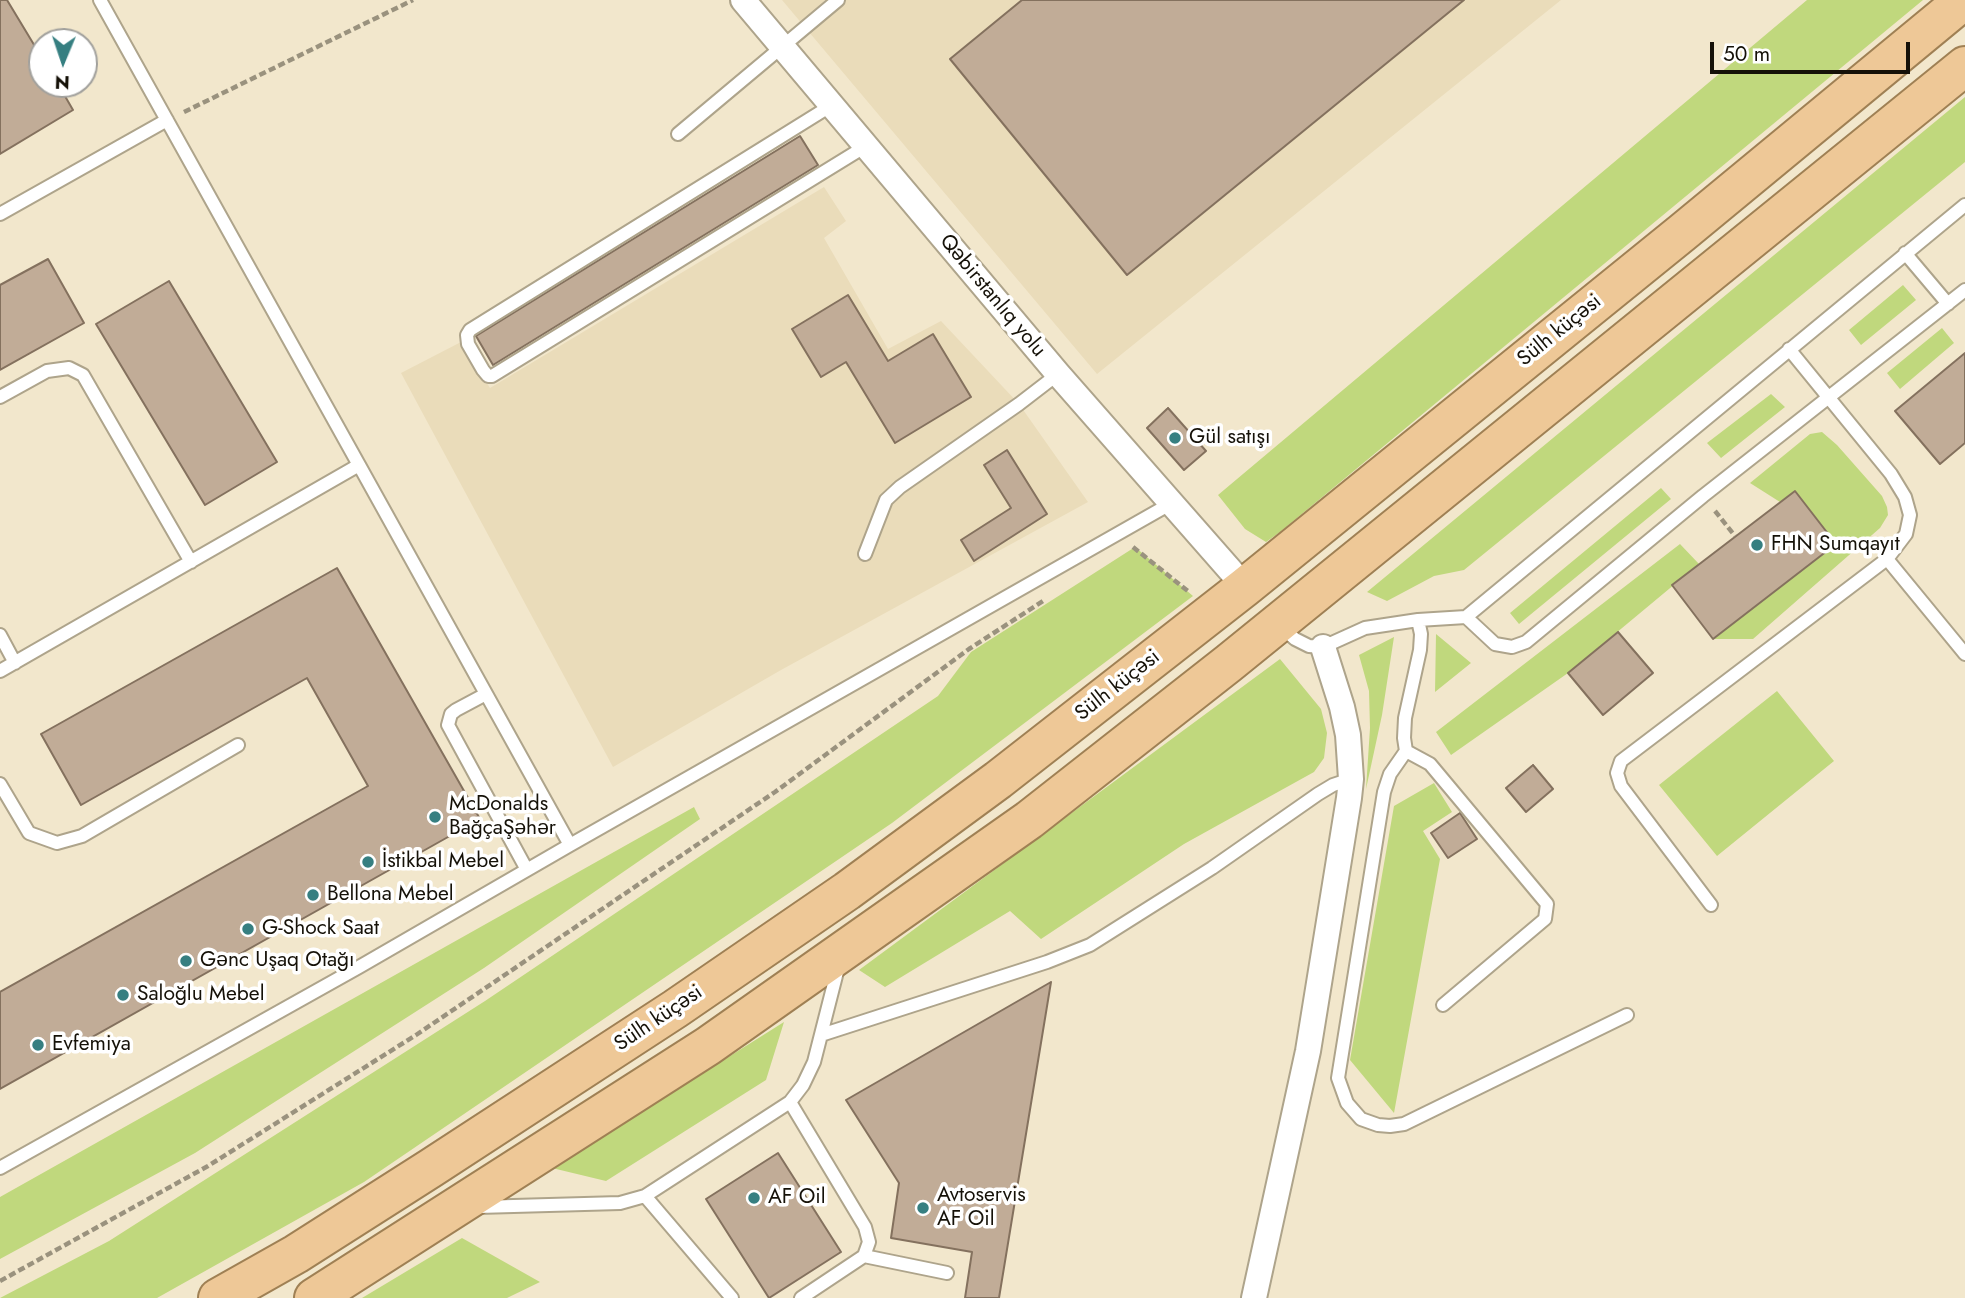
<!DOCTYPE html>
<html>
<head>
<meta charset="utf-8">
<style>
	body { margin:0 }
	#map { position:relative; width:1965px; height:1298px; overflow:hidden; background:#f2e7cc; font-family:Jost,sans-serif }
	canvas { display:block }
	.north { position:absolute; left:28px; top:28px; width:70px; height:70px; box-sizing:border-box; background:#fff; border:2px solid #a1a09c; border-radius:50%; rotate:182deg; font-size:19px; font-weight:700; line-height:28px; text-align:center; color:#151108 }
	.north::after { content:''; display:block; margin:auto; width:24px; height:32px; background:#367f81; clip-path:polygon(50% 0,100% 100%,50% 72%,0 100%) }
	.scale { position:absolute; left:1710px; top:42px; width:200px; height:32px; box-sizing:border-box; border:4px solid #151108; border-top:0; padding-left:9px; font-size:21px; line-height:24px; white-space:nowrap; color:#151108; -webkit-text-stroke:5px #fff; paint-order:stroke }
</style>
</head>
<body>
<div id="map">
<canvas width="1965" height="1298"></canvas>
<div class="north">N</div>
<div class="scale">50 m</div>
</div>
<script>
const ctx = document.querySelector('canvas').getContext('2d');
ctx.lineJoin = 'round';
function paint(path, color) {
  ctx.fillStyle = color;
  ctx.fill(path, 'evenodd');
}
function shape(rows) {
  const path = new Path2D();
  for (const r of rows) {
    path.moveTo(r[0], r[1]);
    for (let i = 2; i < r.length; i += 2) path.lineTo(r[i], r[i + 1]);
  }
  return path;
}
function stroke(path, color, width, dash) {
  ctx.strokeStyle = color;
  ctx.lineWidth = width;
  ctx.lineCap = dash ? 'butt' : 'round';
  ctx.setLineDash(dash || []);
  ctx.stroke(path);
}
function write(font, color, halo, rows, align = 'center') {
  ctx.font = font + ' Jost,sans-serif';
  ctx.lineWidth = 7;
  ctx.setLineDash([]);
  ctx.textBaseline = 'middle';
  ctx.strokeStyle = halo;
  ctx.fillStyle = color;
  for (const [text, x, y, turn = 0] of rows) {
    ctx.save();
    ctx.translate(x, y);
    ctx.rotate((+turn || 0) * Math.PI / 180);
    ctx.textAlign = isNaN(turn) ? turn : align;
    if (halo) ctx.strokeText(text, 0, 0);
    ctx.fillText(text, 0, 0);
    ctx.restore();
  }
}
const built = shape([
	[782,0,1561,0,1097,374],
	[824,187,846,221,824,238,888,349,941,321,1019,404,1088,502,781,670,613,767,401,373,461,342,490,388]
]);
const green = shape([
	[1807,0,1923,0,1280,532,1266,542,1245,529,1218,495],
	[1965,97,1965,162,1464,570,1434,576,1387,601,1367,592],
	[1903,285,1916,300,1861,345,1849,330],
	[1942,328,1954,343,1900,389,1887,373],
	[1771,394,1785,407,1721,458,1707,443],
	[1822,432,1837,445,1882,496,1887,507,1888,515,1880,528,1753,639,1713,639,1836,544,1795,491,1780,502,1750,483,1810,434],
	[1661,488,1671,499,1519,624,1510,613],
	[1680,544,1699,564,1568,673,1451,755,1436,732],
	[1135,547,1193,596,892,823,364,1182,157,1298,0,1298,109,1241,485,1001,938,696,971,652],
	[1436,634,1471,663,1435,692],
	[1394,637,1382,715,1366,789,1370,728,1369,691,1359,655],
	[1280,659,1321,709,1327,733,1324,758,1314,772,1184,844,1041,939,1010,911,885,987,859,970],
	[1777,691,1834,761,1717,856,1659,785],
	[1434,783,1452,812,1423,831,1440,859,1394,1113,1350,1060,1394,806],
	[694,807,700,819,484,968,195,1153,0,1259,0,1197],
	[784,1022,766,1080,606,1181,552,1168],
	[462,1238,540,1282,507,1298,362,1298]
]);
const building = shape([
	[0,0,7,0,42,58,42,84,58,84,73,110,0,154,0,0],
	[1022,0,1464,0,1127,275,950,59,1022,0],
	[800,136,818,165,493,365,476,336,800,136],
	[48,259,84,323,0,370,0,285,48,259],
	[169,281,277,462,205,505,96,324,169,281],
	[848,295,888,361,933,334,971,397,895,443,846,362,821,377,792,329,848,295],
	[1965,353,1965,443,1940,464,1895,411,1965,353],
	[1168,408,1206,451,1184,470,1147,428,1168,408],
	[1007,450,1047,514,974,561,961,540,1011,508,984,465,1007,450],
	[1795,491,1836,544,1713,639,1672,585,1795,491],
	[337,568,480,819,0,1089,0,992,368,786,307,678,81,805,41,734,337,568],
	[1618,632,1653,673,1603,715,1568,673,1618,632],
	[1533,765,1553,789,1526,812,1506,788,1533,765],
	[1460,813,1477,839,1448,858,1431,833,1460,813],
	[1051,982,999,1298,965,1298,972,1252,891,1238,899,1183,846,1100,1051,982],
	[778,1153,841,1252,769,1298,706,1199,778,1153]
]);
const path = shape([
	[184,112,413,0],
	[1715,511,1735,536],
	[1133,547,1189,592],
	[0,1281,208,1166,416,1035,775,792,969,649,1043,601]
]);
const service = shape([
	[100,0,359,465],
	[832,105,470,330,467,335,468,344,483,370,488,376,492,376,866,146],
	[678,134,838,0],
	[0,214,167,120],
	[1905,253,1948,304],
	[0,397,47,371,69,368,83,375,191,562],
	[865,554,886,500,900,487,1019,404,1058,374],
	[1887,559,1965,654],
	[1466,617,1495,644,1512,647,1526,642,1703,496,1965,290],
	[1418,620,1421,634,1420,650,1405,718,1404,738,1406,751,1430,764,1547,904,1545,919,1443,1005],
	[1280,626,1295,639,1309,646,1323,647,1365,628,1418,620,1466,617,1965,205],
	[0,635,15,663],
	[0,671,359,465,570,845],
	[486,694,456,710,451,714,448,725,527,870],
	[1406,751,1390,774,1384,792,1338,1078,1347,1103,1361,1119,1378,1125,1390,1126,1404,1124,1627,1015],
	[0,784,29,833,57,843,82,836,238,745],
	[1711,905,1621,786,1617,773,1621,761,1887,559,1906,534,1910,515,1905,497,1891,474,1789,349],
	[821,1035,1047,962,1090,945,1212,868,1318,794,1333,785,1351,779],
	[790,1102,865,1227,869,1242,864,1256,801,1298],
	[0,1168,359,967,570,845,1170,504],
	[645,1196,732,1298],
	[478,1207,620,1203,645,1196,790,1102,803,1085,814,1062,839,964],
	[864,1256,947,1273]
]);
const minor = shape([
	[743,0,1058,374,1245,587],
	[1254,1298,1308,1051,1349,798,1351,779,1348,735,1342,707,1323,647]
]);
const trunk = shape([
	[218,1298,296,1254,431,1168,675,1009,847,891,998,780,1245,587,1683,232,1964,0],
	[314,1298,708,1046,1029,820,1229,663,1965,66]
]);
const markers = [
	[1175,438,7,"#367f81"],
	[1757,545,7,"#367f81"],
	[435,817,7,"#367f81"],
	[368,862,7,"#367f81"],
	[313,895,7,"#367f81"],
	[248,929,7,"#367f81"],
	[186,961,7,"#367f81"],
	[123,995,7,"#367f81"],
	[38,1045,7,"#367f81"],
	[754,1198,7,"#367f81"],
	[923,1208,7,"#367f81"]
];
const streetNames = [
	["Qəbirstanlıq yolu",992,296,50],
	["Sülh küçəsi",1560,331,-39],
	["Sülh küçəsi",1118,686,-38],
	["Sülh küçəsi",659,1019,-34]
];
const poiNames = [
	["Gül satışı",1189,438],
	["FHN Sumqayıt",1771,545],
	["McDonalds",449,805],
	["BağçaŞəhər",449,829],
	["İstikbal Mebel",382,862],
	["Bellona Mebel",327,895],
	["G-Shock Saat",262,929],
	["Gənc Uşaq Otağı",200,961],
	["Saloğlu Mebel",137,995],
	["Evfemiya",52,1045],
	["Avtoservis",937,1196],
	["AF Oil",937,1220],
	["AF Oil",768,1198]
];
paint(built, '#eadcba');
paint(green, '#c0d87d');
paint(building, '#c1ac97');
stroke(building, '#84715e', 2);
stroke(service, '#aea48b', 16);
stroke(minor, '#aea48b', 28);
stroke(trunk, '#9f8054', 42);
stroke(path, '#9a927e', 4.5, [7, 3.5]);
stroke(service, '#fff', 12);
stroke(minor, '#fff', 24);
stroke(trunk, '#eec897', 38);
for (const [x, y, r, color] of markers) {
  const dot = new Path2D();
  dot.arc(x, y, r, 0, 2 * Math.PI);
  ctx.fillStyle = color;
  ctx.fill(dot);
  stroke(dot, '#fff', 2.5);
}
write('21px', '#151108', '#fff', streetNames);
write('21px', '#151108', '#fff', poiNames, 'left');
</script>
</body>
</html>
